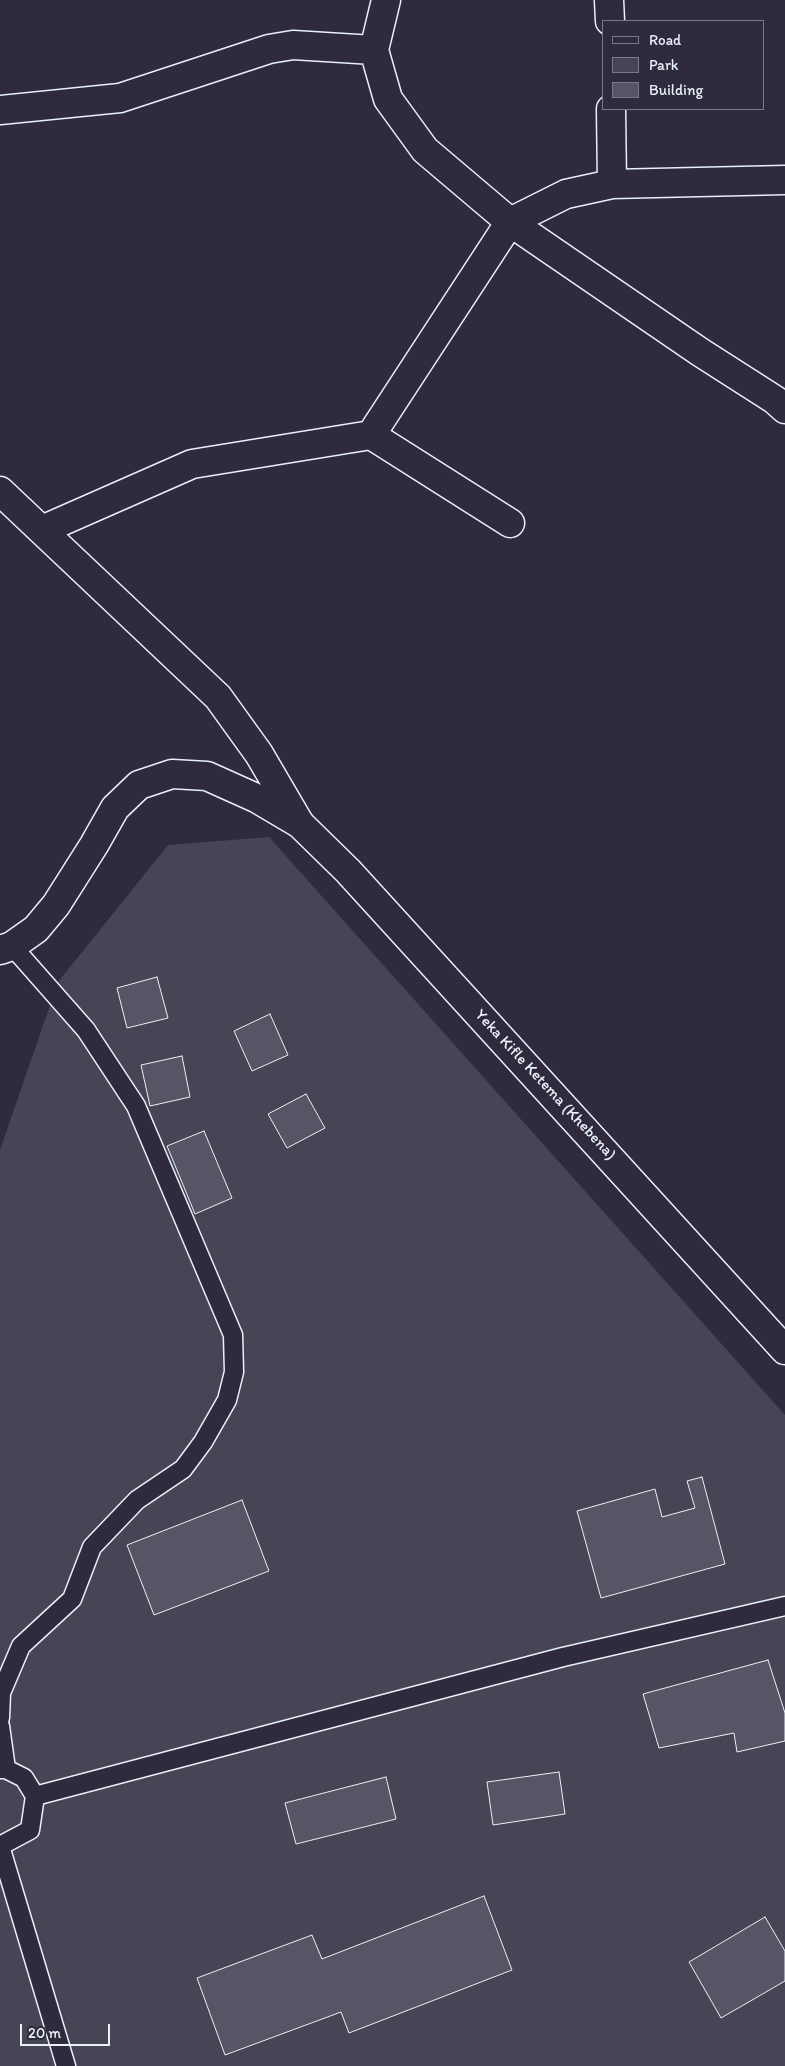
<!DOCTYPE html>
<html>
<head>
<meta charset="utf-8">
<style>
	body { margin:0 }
	#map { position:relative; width:785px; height:2066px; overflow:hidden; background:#2f2a3d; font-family:Itim,sans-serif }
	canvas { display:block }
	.legend { position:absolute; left:602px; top:20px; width:162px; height:90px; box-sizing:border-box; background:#2f2a3d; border:1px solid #797a88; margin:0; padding:6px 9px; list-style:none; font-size:15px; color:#e8f1f8 }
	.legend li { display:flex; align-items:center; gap:10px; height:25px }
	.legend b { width:25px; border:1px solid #797a88 }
	.scale { position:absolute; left:20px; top:2024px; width:90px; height:22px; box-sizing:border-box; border:2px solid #e8f1f8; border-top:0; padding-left:6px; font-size:15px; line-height:18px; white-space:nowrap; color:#e8f1f8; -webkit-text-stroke:4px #2f2a3d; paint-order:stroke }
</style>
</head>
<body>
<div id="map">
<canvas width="785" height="2066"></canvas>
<ul class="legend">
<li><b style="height:6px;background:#2f2a3d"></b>Road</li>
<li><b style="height:14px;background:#464455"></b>Park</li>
<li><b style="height:14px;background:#575565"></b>Building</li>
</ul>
<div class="scale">20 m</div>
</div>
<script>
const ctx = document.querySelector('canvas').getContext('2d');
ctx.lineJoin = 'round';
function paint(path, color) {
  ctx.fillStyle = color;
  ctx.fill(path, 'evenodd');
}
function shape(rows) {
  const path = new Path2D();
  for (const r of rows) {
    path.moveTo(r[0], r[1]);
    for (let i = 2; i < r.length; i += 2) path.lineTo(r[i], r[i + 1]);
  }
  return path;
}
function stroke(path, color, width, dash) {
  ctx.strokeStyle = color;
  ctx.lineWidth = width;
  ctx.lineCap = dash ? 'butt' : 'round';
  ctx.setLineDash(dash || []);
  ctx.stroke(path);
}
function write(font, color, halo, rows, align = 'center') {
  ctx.font = font + ' Itim,sans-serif';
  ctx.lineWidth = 4;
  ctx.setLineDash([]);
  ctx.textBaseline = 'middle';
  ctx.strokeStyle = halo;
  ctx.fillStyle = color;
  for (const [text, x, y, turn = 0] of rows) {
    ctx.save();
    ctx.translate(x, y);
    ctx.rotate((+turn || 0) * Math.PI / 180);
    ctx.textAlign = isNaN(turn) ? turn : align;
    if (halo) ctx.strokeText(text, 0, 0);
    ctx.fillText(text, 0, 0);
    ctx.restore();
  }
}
const green = shape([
	[269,837,785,1415,785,2066,0,2066,0,1150,58,982,168,845]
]);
const building = shape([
	[157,977,168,1018,127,1028,117,988,157,977],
	[270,1014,288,1055,252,1071,234,1031,270,1014],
	[182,1056,190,1097,150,1106,141,1065,182,1056],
	[306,1094,325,1128,287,1148,268,1114,306,1094],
	[204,1131,232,1198,195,1214,167,1146,204,1131],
	[702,1477,725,1564,601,1598,577,1511,655,1489,662,1517,695,1508,687,1481,702,1477],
	[242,1500,269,1571,154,1615,127,1545,242,1500],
	[768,1660,785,1713,785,1741,737,1752,734,1733,659,1748,643,1694,768,1660],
	[559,1772,565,1814,493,1825,487,1782,559,1772],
	[386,1777,396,1819,296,1844,285,1803,386,1777],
	[484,1896,512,1970,349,2033,341,2012,225,2055,197,1978,312,1935,322,1959,484,1896],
	[765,1917,785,1951,785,1981,721,2018,689,1962,765,1917]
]);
const lane = shape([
	[0,1718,1,1693,21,1646,72,1599,92,1547,137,1500,183,1469,203,1442,227,1400,234,1372,233,1335,136,1106,86,1030,12,946],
	[0,1726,6,1769],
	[0,1769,6,1769,24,1778,35,1796,30,1830,0,1846],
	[35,1796,563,1657,785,1606],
	[0,1846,66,2066]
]);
const street = shape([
	[609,0,610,21],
	[374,50,386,0],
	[611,109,612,184],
	[0,110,120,98,269,49,293,45,374,50,388,99,425,150,510,222,700,352,775,400,785,409],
	[371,435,510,523],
	[0,491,218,697,259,754,300,824],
	[42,530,192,464,371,435,510,222,566,194,612,184,785,180]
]);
const secondary = shape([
	[0,950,12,946,36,929,56,905,94,845,115,808,139,785,172,774,207,776,256,798,300,824,348,871,785,1350]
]);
const streetNames = [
	["Yeka Kifle Ketema (Khebena)",545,1085,47]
];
paint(green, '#464455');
paint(building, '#575565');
stroke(building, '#e8f1f8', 1);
stroke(lane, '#e8f1f8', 21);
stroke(street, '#e8f1f8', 31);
stroke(secondary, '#e8f1f8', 31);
stroke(lane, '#2f2a3d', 18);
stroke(street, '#2f2a3d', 28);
stroke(secondary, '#2f2a3d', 28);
write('16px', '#e8f1f8', '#2f2a3d', streetNames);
</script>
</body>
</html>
